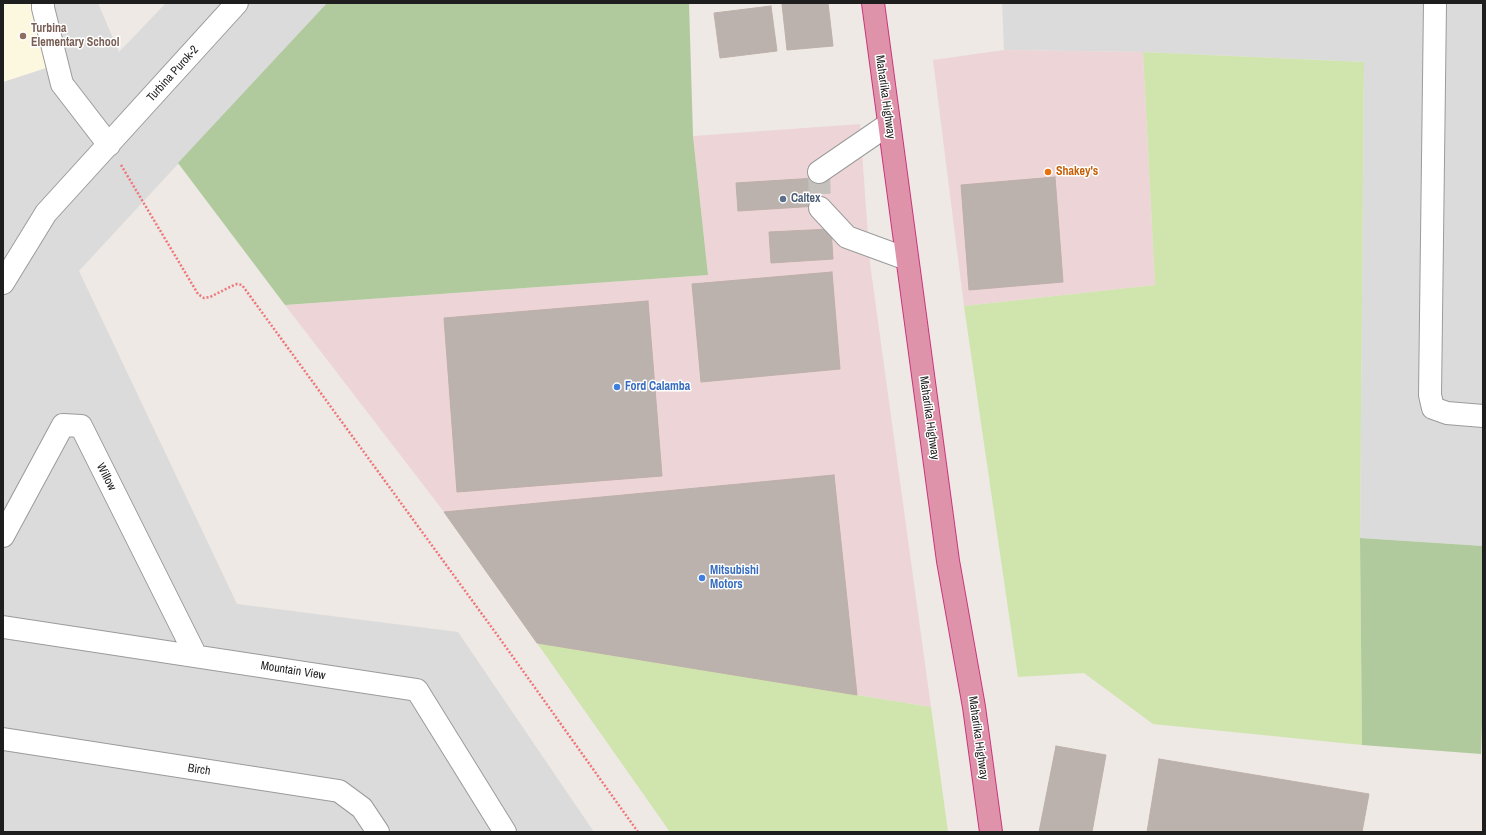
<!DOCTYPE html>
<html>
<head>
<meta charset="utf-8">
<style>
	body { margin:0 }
	#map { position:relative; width:1486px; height:835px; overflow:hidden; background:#eee9e4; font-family:"Archivo Narrow",sans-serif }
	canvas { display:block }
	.frame { position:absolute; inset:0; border:4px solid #1e1e1e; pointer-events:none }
</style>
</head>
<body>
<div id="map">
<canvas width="1486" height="835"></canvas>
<div class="frame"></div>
</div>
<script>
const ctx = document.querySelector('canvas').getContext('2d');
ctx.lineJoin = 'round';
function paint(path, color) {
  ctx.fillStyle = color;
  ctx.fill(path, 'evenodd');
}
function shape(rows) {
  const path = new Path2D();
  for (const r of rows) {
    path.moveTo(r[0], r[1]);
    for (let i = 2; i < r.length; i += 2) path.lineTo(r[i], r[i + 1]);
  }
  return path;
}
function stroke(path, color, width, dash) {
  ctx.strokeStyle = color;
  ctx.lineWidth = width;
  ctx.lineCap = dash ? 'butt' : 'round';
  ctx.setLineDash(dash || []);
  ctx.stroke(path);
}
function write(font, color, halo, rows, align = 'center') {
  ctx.font = font + ' "Archivo Narrow",sans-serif';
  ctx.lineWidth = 3;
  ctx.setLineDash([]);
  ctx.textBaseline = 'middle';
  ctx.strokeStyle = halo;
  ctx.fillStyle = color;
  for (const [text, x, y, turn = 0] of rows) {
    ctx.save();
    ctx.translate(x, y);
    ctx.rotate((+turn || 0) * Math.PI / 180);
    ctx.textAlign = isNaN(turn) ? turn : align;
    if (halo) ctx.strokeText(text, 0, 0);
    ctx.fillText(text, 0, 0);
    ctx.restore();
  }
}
const residential = shape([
	[3,3,98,3,119,52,166,3,327,3,79,271,237,604,458,632,594,832,3,832],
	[1002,3,1483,3,1483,546,1360,538,1364,62,1143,52,1004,50]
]);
const commercial = shape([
	[1004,50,1143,52,1155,285,964,306,933,60],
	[860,124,870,263,931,707,537,643,444,512,285,305,708,275,693,136]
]);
const education = shape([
	[3,3,39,3,46,68,3,82]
]);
const grass = shape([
	[1143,52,1364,62,1360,538,1362,745,1153,724,1084,673,1018,677,964,306,1155,285],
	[537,643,931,707,948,832,670,832]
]);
const forest = shape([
	[327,3,689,3,693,136,708,275,285,305,178,163],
	[1360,538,1483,546,1483,693,1481,754,1362,745]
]);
const building = shape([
	[789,3,828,3,833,46,787,50,782,4,789,3],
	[771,6,777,51,720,58,714,13,771,6],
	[1055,177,1063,282,969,290,961,185,1055,177],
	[816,178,818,206,738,211,736,183,816,178],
	[831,229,833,259,771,263,769,232,831,229],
	[832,272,840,369,701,382,692,284,832,272],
	[648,301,662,476,457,492,444,318,648,301],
	[834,475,857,695,537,643,444,512,834,475],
	[1056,746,1106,755,1092,832,1039,832,1056,746],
	[1159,759,1369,794,1362,832,1147,832,1159,759]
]);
const minorTunnel = shape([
	[819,172,820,208]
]);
const path = shape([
	[121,165,198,294,204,298,210,297,232,286,237,284,242,285,498,636,638,832]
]);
const minor = shape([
	[43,3,43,8,62,84,109,145],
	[1435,3,1430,395,1433,408,1447,413,1483,416],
	[819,172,889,124],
	[820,208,847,237,907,259],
	[3,283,46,213,237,3],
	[3,536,63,425,81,426,196,656],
	[3,627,417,690,505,832],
	[3,739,339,791,362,808,378,832]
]);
const highway = shape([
	[873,3,948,561,974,707,991,832]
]);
const markers = [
	[23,36,4,"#8d6e63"],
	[1048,172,4,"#e8710a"],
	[783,199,4,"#5c6f8a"],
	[617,387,4,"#3f7fe0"],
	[702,578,4,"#3f7fe0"]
];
const educationNames = [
	["Turbina",31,29],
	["Elementary School",31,43]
];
const streetNames = [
	["Turbina Purok-2",173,74,-48],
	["Maharlika Highway",885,97,82],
	["Maharlika Highway",929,418,82],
	["Willow",106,477,63],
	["Mountain View",293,671,9],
	["Maharlika Highway",978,738,82],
	["Birch",199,770,9]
];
const foodNames = [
	["Shakey's",1056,172]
];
const serviceNames = [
	["Caltex",791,199]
];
const shopNames = [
	["Ford Calamba",625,387],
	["Mitsubishi",710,571],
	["Motors",710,585]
];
paint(residential, '#dcdbdb');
paint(commercial, '#edd5d7');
paint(education, '#fcf8df');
paint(grass, '#d0e4ae');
paint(forest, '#b0ca9d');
paint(building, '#bbb2ae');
stroke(building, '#beafa8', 1);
stroke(minorTunnel, '#c4c0bc', 22, [22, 11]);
stroke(minor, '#9b9b9b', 24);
stroke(highway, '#ca337c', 24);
stroke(path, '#ee767a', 2.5, [2, 2]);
stroke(minor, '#fff', 22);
stroke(highway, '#df93ab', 22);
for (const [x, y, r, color] of markers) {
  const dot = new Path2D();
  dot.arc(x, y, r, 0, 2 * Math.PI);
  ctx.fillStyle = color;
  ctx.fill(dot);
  stroke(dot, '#fff', 1.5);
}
write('bold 12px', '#785e54', '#fff', educationNames, 'left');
write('12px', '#1e1e1e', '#fff', streetNames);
write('bold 12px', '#c56008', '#fff', foodNames, 'left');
write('bold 12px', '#4e5e75', '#fff', serviceNames, 'left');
write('bold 12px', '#366cbe', '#fff', shopNames, 'left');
</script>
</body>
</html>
